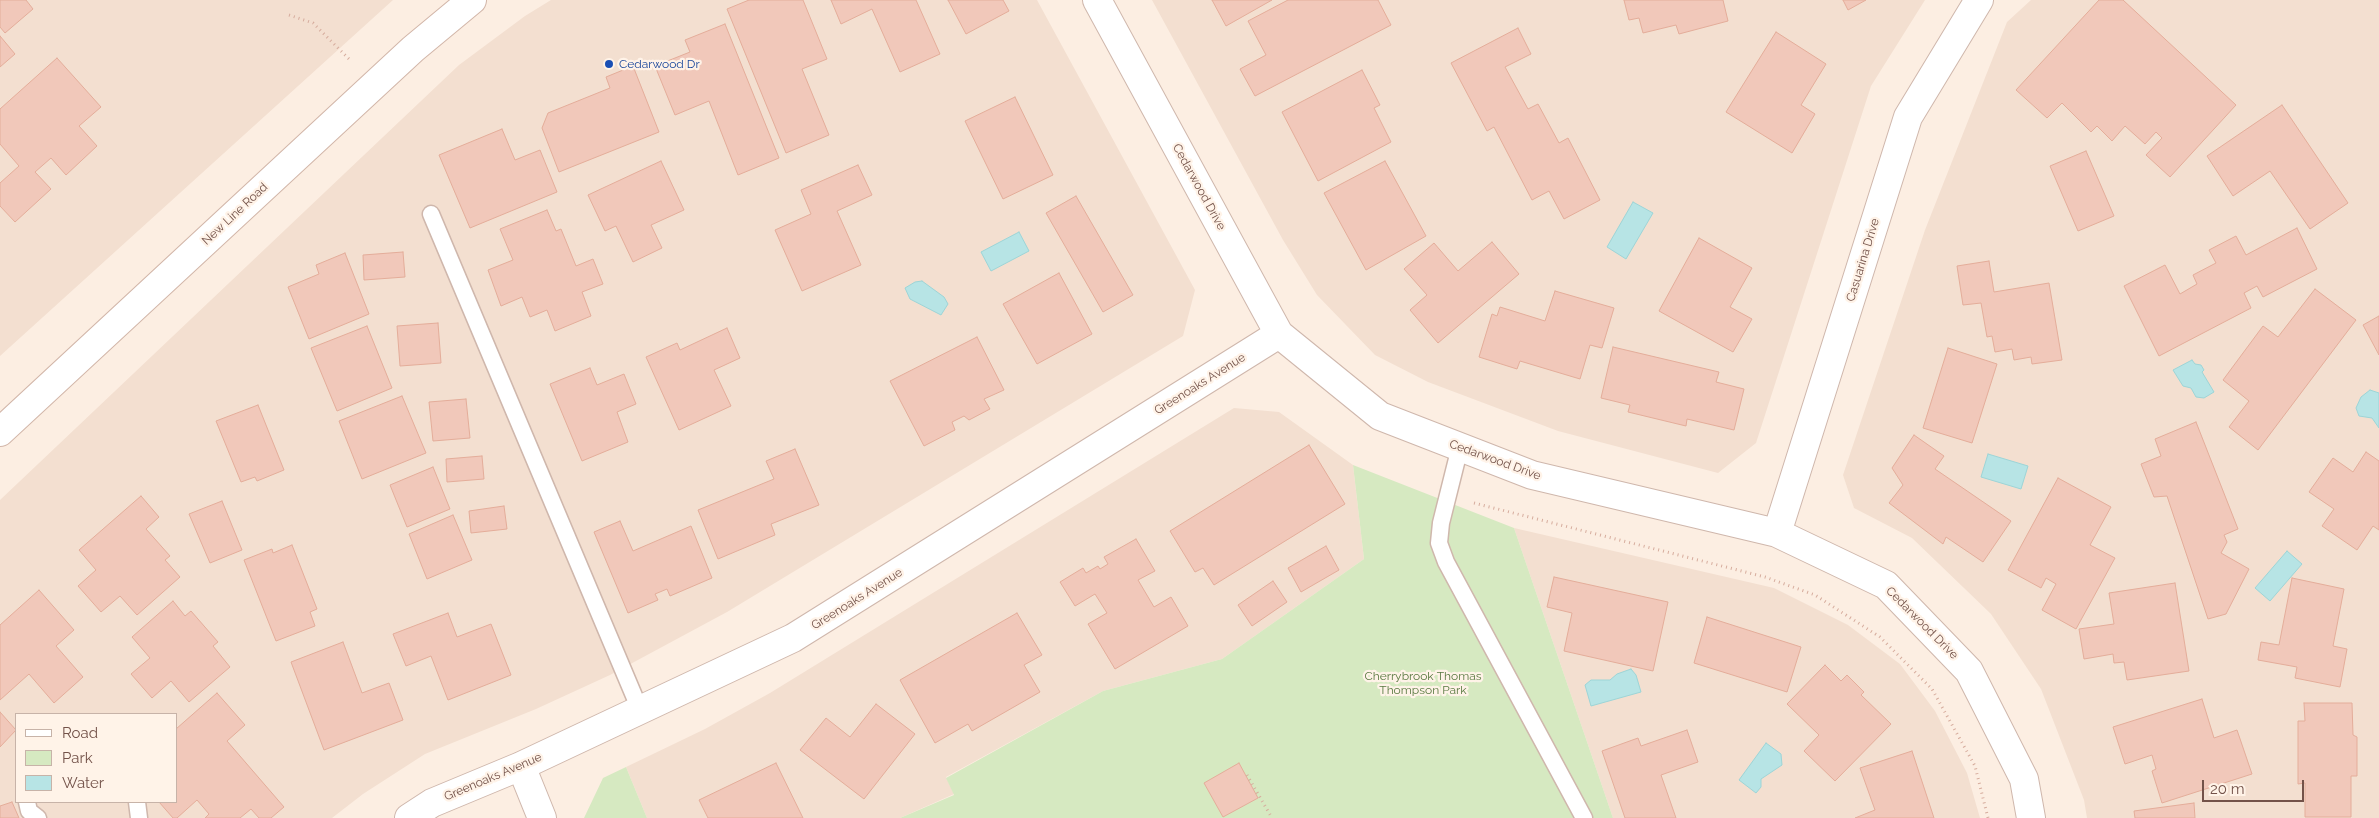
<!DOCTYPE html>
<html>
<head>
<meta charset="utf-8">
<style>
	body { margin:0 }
	#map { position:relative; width:2379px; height:818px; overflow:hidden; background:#fceee2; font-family:Raleway,sans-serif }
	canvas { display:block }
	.legend { position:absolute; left:15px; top:713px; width:162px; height:90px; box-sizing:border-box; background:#fff3e8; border:1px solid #c7b3a8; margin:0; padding:6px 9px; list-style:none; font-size:15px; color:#735249 }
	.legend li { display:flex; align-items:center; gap:10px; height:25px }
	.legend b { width:25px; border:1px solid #c7b3a8 }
	.scale { position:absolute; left:2202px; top:780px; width:102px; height:22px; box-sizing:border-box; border:2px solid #735249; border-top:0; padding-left:6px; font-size:15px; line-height:18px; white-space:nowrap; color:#735249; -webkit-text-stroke:4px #fff3e8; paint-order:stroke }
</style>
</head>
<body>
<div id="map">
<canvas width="2379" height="818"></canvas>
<ul class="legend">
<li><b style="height:6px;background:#fff"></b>Road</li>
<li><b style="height:14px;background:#d6e9c1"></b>Park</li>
<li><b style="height:14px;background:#b7e4e5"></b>Water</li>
</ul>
<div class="scale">20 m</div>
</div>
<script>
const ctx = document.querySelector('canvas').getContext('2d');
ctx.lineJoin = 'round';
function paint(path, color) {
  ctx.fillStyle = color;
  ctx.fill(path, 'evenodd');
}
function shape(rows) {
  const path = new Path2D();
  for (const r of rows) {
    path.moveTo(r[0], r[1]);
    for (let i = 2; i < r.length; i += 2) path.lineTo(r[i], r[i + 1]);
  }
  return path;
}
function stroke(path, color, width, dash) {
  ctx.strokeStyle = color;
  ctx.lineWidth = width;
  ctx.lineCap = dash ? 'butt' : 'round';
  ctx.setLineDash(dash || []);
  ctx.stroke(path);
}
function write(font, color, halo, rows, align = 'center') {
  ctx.font = font + ' Raleway,sans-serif';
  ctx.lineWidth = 4.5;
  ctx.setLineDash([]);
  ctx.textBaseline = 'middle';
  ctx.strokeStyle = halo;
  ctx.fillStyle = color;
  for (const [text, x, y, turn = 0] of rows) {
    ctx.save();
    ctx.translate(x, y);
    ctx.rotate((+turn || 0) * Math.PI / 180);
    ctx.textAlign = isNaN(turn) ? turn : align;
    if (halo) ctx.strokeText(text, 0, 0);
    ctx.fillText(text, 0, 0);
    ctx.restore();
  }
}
const residential = shape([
	[0,0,393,0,0,356],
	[551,0,1037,0,1195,290,1183,336,727,612,610,675,536,709,425,754,363,794,332,818,0,818,0,500,459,65,525,16],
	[16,714,176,714,176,802,16,802],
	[1152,0,1925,0,1871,86,1756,443,1718,473,1558,431,1428,382,1375,355,1317,295,1283,240],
	[2031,0,2379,0,2379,818,2087,818,2084,800,2041,689,1991,614,1912,538,1854,508,1843,475,1925,230,2007,22],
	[1234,408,1279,412,1353,465,1364,559,1222,659,1103,691,946,777,954,794,900,818,647,818,626,767,705,729,770,693],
	[1514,528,1774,588,1848,625,1900,664,1935,711,1967,773,1980,818,1613,818]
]);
const green = shape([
	[1353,465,1514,528,1613,818,900,818,954,795,946,778,1103,691,1222,659,1364,559],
	[626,767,647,818,584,818,603,778]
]);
const water = shape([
	[1633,202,1653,213,1626,259,1607,247,1633,202],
	[1019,232,1029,251,991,271,981,252,1019,232],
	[922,281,944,297,948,304,941,315,910,299,905,288,915,282,922,281],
	[2192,360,2195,364,2201,365,2204,370,2202,372,2214,392,2204,398,2196,397,2191,388,2183,386,2173,370,2192,360],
	[2370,390,2379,393,2379,428,2372,418,2359,416,2356,408,2361,397,2370,390],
	[1988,454,2028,466,2021,489,1981,477,1988,454],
	[2287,551,2302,564,2270,601,2255,588,2287,551],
	[1631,669,1636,675,1641,692,1591,706,1585,685,1591,680,1610,680,1617,674,1631,669],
	[1766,743,1781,754,1782,765,1761,779,1761,787,1756,793,1739,780,1766,743]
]);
const building = shape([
	[0,0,26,0,33,9,5,33,0,27,0,0],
	[749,0,803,0,827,59,802,69,829,135,786,153,727,9,749,0],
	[831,0,916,0,940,54,900,72,872,9,841,24,831,0],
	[948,0,1003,0,1009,11,966,34,948,0],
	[1212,0,1272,0,1226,26,1212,0],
	[1288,0,1378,0,1391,25,1255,96,1240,69,1266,55,1248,21,1288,0],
	[1624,0,1723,0,1728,21,1679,34,1676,25,1643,33,1639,18,1629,20,1624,0],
	[1843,0,1866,0,1848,10,1843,0],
	[2099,0,2123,0,2236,105,2170,177,2146,155,2162,138,2156,132,2145,144,2125,126,2112,141,2097,126,2091,132,2062,103,2047,118,2016,90,2099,0],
	[725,24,779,158,738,175,709,101,675,115,655,66,690,52,685,40,725,24],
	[1518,28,1531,54,1505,67,1528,109,1538,104,1559,143,1568,138,1600,200,1564,219,1549,191,1532,200,1494,127,1487,131,1451,63,1518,28],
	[1776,32,1826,64,1801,105,1815,114,1792,153,1726,112,1776,32],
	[0,36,15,54,0,67,0,36],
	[57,58,101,107,79,126,97,146,66,175,51,158,35,172,51,189,15,222,0,206,0,183,19,166,0,144,0,109,57,58],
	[633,66,659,132,559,172,542,128,548,113,610,88,606,77,633,66],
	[1362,70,1380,105,1374,108,1391,142,1318,181,1282,112,1362,70],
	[1015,97,1053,175,1003,199,965,121,1015,97],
	[2282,105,2348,203,2310,229,2270,171,2233,196,2207,156,2282,105],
	[502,129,515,160,540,150,557,192,470,228,439,155,502,129],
	[2086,151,2114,216,2078,231,2050,166,2086,151],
	[661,161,684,210,651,225,662,248,633,262,616,226,605,231,588,195,661,161],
	[1385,161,1426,236,1366,270,1324,193,1385,161],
	[858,165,872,195,837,211,861,265,802,291,775,230,811,214,801,190,858,165],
	[1076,196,1133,295,1103,312,1046,213,1076,196],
	[547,210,556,231,561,229,576,266,593,259,603,284,582,292,591,316,555,331,547,310,530,317,522,297,501,306,488,270,513,260,500,229,547,210],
	[2297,228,2317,269,2263,297,2257,286,2244,293,2251,308,2159,356,2124,286,2165,265,2180,294,2197,284,2193,275,2216,263,2209,250,2236,236,2246,255,2297,228],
	[1699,238,1752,268,1730,307,1752,319,1733,352,1659,311,1699,238],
	[1492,242,1519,274,1438,343,1410,310,1427,295,1404,269,1434,243,1458,271,1492,242],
	[403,252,405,277,364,280,363,255,403,252],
	[345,253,369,314,309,339,288,287,319,274,316,265,345,253],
	[1989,261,1994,292,2049,283,2062,360,2032,364,2031,357,2014,360,2012,349,1995,352,1992,336,1987,337,1981,303,1963,305,1957,266,1989,261],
	[1059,273,1092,334,1037,364,1003,304,1059,273],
	[2315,289,2356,320,2258,450,2229,427,2249,401,2223,380,2263,326,2278,337,2315,289],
	[1555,291,1614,308,1602,348,1590,345,1580,379,1520,361,1517,369,1479,357,1492,314,1497,316,1500,307,1545,321,1555,291],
	[2379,316,2379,355,2363,325,2379,316],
	[438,323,441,363,400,366,397,326,438,323],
	[367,326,392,388,337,411,311,348,367,326],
	[727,328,740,358,714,370,731,406,679,430,646,357,677,343,680,350,727,328],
	[977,337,1004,390,984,399,990,409,969,420,964,416,952,422,955,430,924,446,890,381,977,337],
	[1613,347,1719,372,1716,382,1744,389,1734,430,1687,419,1686,426,1628,412,1630,405,1601,398,1613,347],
	[1948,348,1997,364,1972,443,1923,428,1948,348],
	[590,368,597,385,624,374,636,404,617,412,628,442,582,461,550,384,590,368],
	[402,396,426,453,362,479,339,421,402,396],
	[466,399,470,438,433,441,429,402,466,399],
	[258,405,284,470,257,481,255,477,241,482,216,421,258,405],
	[2196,422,2238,529,2224,535,2227,542,2221,553,2249,569,2226,614,2208,619,2167,496,2154,497,2141,464,2161,456,2155,439,2196,422],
	[1914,435,1944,456,1935,469,2011,521,1983,562,1946,537,1943,544,1889,503,1903,485,1892,468,1914,435],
	[1309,445,1345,504,1214,585,1203,568,1195,572,1170,531,1309,445],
	[795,449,819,505,771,524,775,535,718,559,698,510,774,479,766,461,795,449],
	[2366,452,2379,461,2379,530,2373,526,2357,550,2322,526,2334,509,2309,492,2333,458,2353,472,2366,452],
	[482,456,484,479,447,482,446,459,482,456],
	[433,467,450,509,407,527,390,485,433,467],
	[2058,478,2111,507,2090,545,2115,558,2076,629,2042,610,2056,584,2046,578,2041,588,2008,570,2058,478],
	[141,496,159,517,146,529,170,556,165,560,180,577,137,615,120,596,101,612,78,586,96,570,79,550,141,496],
	[222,501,242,550,210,563,189,514,222,501],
	[504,506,507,529,471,533,469,511,504,506],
	[453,515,472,560,427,579,409,534,453,515],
	[620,521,633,551,691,526,712,578,670,596,667,589,655,594,658,600,628,613,594,532,620,521],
	[1136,539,1155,571,1138,580,1154,607,1171,597,1188,626,1115,669,1088,624,1107,613,1095,594,1075,606,1060,582,1083,568,1086,573,1098,566,1100,569,1108,564,1104,557,1136,539],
	[292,545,317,609,310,612,315,626,276,641,244,560,272,549,273,553,292,545],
	[1326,546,1339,570,1301,592,1288,568,1326,546],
	[1554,577,1668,602,1653,671,1564,651,1572,613,1547,607,1554,577],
	[2292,578,2344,589,2333,646,2347,649,2340,687,2295,678,2297,667,2258,660,2261,642,2279,645,2292,578],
	[1273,581,1287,602,1252,626,1238,605,1273,581],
	[2175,583,2189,671,2127,680,2124,662,2114,663,2113,654,2084,659,2079,629,2114,624,2109,593,2175,583],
	[39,590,74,630,56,646,83,677,54,703,29,674,0,700,0,625,39,590],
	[173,601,185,616,191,611,218,642,213,646,230,667,189,702,171,681,152,698,131,674,150,658,132,637,173,601],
	[448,613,457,637,491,624,511,675,448,700,431,656,406,666,393,634,448,613],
	[1017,613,1042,655,1024,665,1040,692,972,731,968,724,935,743,900,680,1017,613],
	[1707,617,1801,647,1787,692,1694,663,1707,617],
	[343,642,362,693,389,683,403,720,324,750,291,662,343,642],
	[1825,665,1841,681,1847,675,1864,692,1861,695,1891,724,1835,781,1804,751,1819,735,1787,704,1825,665],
	[217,693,245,725,227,741,284,807,271,818,259,818,251,809,240,818,205,818,209,814,197,800,177,818,173,818,159,802,176,802,176,729,217,693],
	[2202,699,2214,738,2237,730,2252,774,2162,803,2152,771,2156,769,2152,755,2125,764,2113,727,2202,699],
	[2304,703,2352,703,2353,735,2357,737,2357,776,2351,776,2351,817,2305,817,2305,783,2298,784,2298,721,2305,721,2304,703],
	[876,704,915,734,864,799,800,750,826,718,850,737,876,704],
	[0,712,16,730,0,747,0,712],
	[1687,730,1698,762,1661,775,1676,818,1625,818,1602,751,1638,738,1641,746,1687,730],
	[1912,751,1934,818,1855,818,1875,810,1860,768,1912,751],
	[776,763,803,818,708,818,699,800,776,763],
	[1239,763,1258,798,1223,817,1204,783,1239,763],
	[12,802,19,818,0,818,0,806,12,802],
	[2194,803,2195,818,2135,818,2134,811,2194,803]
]);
const path = shape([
	[289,15,313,23,349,59],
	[1474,503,1765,577,1815,595,1880,637,1932,689,1975,766,1988,818],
	[1247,775,1272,818]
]);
const service = shape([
	[431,214,640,710],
	[1460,447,1441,523,1439,543,1446,562,1584,818],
	[27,802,29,811,38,818],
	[137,802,139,818]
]);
const minor = shape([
	[1097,0,1279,334,1380,416,1532,475,1777,533,1886,585,1969,671,2024,779,2031,818],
	[1777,533,1908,117,1979,0],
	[521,766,542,818],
	[409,818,432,803,521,766,793,638,1279,334]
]);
const secondary = shape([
	[0,432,413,49,472,0]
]);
const markers = [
	[609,64,5,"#1a4fb4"]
];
const transitNames = [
	["Cedarwood Dr",619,64]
];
const streetNames = [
	["Cedarwood Drive",1199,187,61],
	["New Line Road",235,214,-43],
	["Casuarina Drive",1863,260,-73],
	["Greenoaks Avenue",1200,384,-32],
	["Cedarwood Drive",1495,460,20],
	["Greenoaks Avenue",857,599,-32],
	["Cedarwood Drive",1922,623,45],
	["Greenoaks Avenue",493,777,-23]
];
const parkNames = [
	["Cherrybrook Thomas",1423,676],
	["Thompson Park",1423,690]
];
paint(residential, '#f3dfd0');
paint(green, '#d6e9c1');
paint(water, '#b7e4e5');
stroke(water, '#9dd5d7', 1);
paint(building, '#f1c8ba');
stroke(building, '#e4ad9a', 1);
stroke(service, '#cfb7ac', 19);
stroke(minor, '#cfb7ac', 30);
stroke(secondary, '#d2b6a9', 30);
stroke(path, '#d6ac9d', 3, [1, 4]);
stroke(service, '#fff', 16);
stroke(minor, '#fff', 28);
stroke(secondary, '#fff', 28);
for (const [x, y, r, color] of markers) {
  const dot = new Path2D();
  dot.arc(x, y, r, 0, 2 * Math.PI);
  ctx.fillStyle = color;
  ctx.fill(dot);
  stroke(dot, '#fff3e8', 2);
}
write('12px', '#164399', '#fff3e8', transitNames, 'left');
write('12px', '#735249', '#fff3e8', streetNames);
write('12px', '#597941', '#fff3e8', parkNames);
</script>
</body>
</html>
